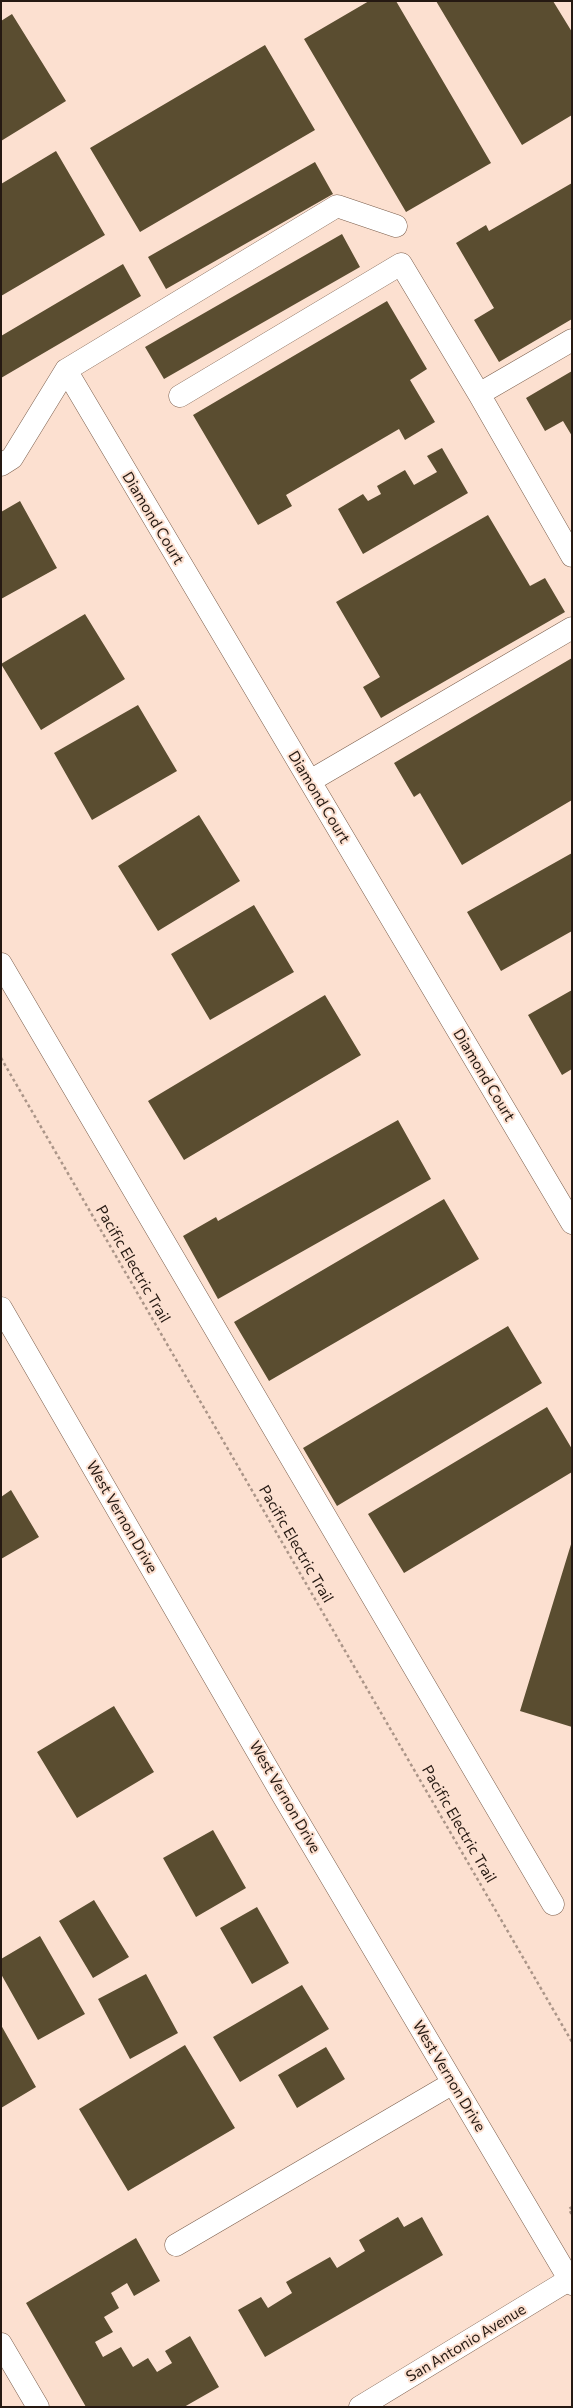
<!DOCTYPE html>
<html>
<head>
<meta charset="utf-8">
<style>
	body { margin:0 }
	#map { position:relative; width:573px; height:2408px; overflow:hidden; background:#fce0d0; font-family:Commissioner,sans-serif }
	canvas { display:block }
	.frame { position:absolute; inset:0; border:2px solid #251912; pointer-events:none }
</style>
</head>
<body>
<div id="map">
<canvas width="573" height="2408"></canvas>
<div class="frame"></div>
</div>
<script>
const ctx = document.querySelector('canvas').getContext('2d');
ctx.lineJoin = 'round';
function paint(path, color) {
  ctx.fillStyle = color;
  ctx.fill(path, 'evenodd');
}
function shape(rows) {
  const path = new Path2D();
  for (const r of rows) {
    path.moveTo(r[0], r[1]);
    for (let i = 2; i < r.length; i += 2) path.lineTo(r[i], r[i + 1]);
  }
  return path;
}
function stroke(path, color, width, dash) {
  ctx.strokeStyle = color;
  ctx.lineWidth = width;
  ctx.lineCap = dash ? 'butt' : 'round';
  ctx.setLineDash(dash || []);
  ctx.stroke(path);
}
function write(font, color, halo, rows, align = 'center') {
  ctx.font = font + ' Commissioner,sans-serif';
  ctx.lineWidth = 4;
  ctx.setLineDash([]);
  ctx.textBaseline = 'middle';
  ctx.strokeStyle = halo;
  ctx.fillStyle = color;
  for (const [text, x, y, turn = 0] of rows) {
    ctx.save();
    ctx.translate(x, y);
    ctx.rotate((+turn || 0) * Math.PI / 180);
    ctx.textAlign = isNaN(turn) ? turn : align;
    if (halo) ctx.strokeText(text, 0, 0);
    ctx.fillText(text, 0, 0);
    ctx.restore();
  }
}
const building = shape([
	[369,1,396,1,491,163,406,212,304,39],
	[436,1,553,1,572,32,572,115,522,145],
	[12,14,66,101,1,141,1,21],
	[265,45,315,130,140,232,90,148],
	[56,151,105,235,1,296,1,184],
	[315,162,333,194,166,289,148,257],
	[572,183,572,319,499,362,474,320,494,308,456,243,486,225,489,231],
	[342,234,360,267,164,379,145,347],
	[123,264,141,296,1,378,1,336],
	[387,301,427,369,410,380,435,422,405,440,399,429,286,495,292,506,258,525,193,415],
	[572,371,572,436,563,421,545,431,526,398],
	[442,448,468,493,363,554,338,509,363,494,368,501,381,494,377,486,405,470,414,485,437,472,427,456],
	[20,501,57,568,1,599,1,512],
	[488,515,530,586,545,578,565,612,381,718,363,687,380,677,336,602],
	[85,614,125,679,41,730,1,664],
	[572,658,572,800,462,865,420,793,414,797,394,763],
	[138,705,177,771,92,820,54,753],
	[199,815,240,881,158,931,118,866],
	[572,853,572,931,501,971,467,912],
	[254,905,294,972,210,1020,171,954],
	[572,990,572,1069,562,1075,528,1015],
	[325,995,361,1055,184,1160,148,1101],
	[398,1120,431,1179,218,1299,183,1236,216,1217,218,1221],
	[444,1199,479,1259,269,1381,234,1322],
	[508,1326,542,1383,337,1506,303,1448],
	[547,1407,572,1449,572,1472,404,1573,368,1514],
	[11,1490,39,1537,1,1559,1,1497],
	[572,1541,572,1727,520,1711],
	[114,1706,154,1772,77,1818,37,1752],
	[213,1830,246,1888,196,1917,163,1858],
	[94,1900,129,1957,93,1978,59,1921],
	[257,1907,289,1963,252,1984,220,1928],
	[40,1936,85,2014,38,2040,1,1974,1,1959],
	[146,1974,178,2033,130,2059,98,1999],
	[302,1985,329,2029,240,2082,213,2037],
	[1,2025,36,2087,1,2108],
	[185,2045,235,2128,128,2191,79,2109],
	[326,2047,345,2079,297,2108,278,2075],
	[398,2217,404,2227,422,2217,443,2255,265,2357,238,2310,261,2297,268,2308,292,2293,286,2282,330,2257,337,2268,365,2251,359,2240],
	[136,2238,160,2281,134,2296,127,2283,111,2293,119,2308,104,2317,113,2332,95,2342,103,2357,121,2347,133,2367,148,2358,157,2372,172,2363,165,2351,190,2336,219,2387,184,2407,86,2407,26,2303]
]);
const path = shape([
	[1,1058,572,2042],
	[572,2207,569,2209,572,2215]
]);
const minor = shape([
	[66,370,572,1223],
	[479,394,572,556],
	[180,396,401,264,479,394,572,340],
	[1,465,12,458,66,370,337,206,396,226],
	[310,781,572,628],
	[1,964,553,1904],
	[1,1308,282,1794,572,2284],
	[176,2245,453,2083],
	[1,2344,38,2407]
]);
const major = shape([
	[360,2407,572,2278]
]);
const streetNames = [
	["Diamond Court",153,518,59],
	["Diamond Court",319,797,59],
	["Diamond Court",484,1075,59],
	["Pacific Electric Trail",133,1264,60],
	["West Vernon Drive",122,1517,60],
	["Pacific Electric Trail",296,1544,60],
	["West Vernon Drive",285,1797,60],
	["Pacific Electric Trail",459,1824,60],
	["West Vernon Drive",449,2076,59],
	["San Antonio Avenue",466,2343,-31]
];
paint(building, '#5a4d30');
stroke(minor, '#7b5e4c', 23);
stroke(major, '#7b5e4c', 23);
stroke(path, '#ab9588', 2.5, [3, 3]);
stroke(minor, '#fff', 22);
stroke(major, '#fff', 22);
write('15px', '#251912', '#fce0d0', streetNames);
</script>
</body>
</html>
